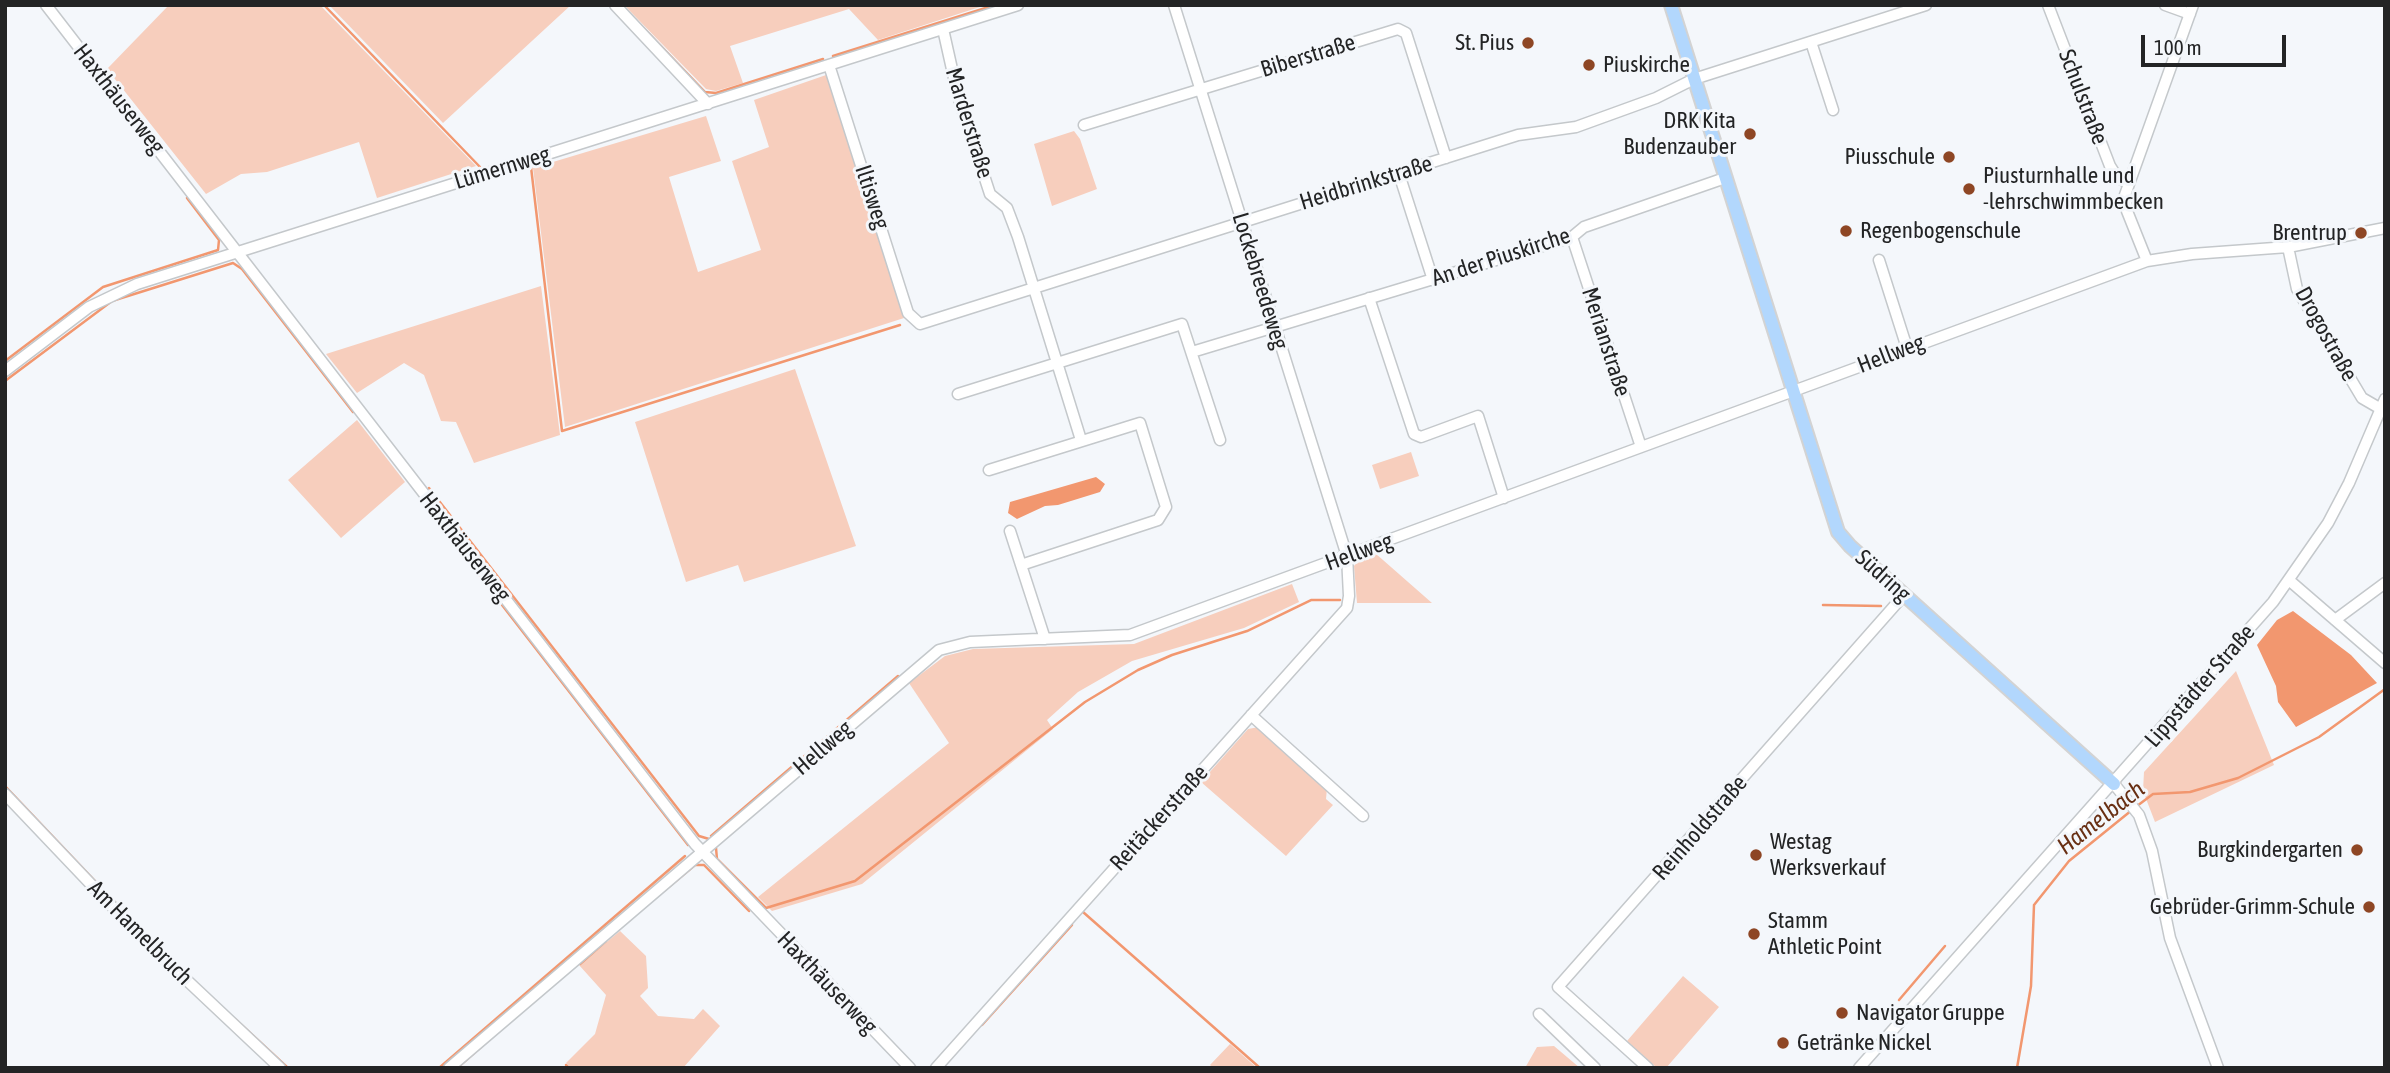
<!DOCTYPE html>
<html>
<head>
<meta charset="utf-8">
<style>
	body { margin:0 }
	#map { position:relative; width:2390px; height:1073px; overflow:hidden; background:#f4f7fb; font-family:"Asap Condensed",sans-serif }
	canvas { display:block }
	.frame { position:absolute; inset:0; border:7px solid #232425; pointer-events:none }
	.scale { position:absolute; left:2141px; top:35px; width:145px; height:32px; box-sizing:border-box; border:4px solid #232425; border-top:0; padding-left:9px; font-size:21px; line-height:24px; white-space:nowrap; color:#232425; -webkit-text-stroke:5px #f4f7fb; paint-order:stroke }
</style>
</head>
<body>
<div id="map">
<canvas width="2390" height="1073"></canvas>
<div class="frame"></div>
<div class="scale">100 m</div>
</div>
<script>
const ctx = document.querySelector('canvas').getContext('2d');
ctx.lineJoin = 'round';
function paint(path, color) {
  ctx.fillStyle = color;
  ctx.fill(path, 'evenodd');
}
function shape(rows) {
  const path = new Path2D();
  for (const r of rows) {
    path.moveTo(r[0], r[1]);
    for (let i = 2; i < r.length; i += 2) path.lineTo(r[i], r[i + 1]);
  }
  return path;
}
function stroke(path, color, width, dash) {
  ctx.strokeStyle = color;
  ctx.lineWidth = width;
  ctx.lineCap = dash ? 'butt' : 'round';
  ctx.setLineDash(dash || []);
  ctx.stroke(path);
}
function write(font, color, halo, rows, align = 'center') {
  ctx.font = font + ' "Asap Condensed",sans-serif';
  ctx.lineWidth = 6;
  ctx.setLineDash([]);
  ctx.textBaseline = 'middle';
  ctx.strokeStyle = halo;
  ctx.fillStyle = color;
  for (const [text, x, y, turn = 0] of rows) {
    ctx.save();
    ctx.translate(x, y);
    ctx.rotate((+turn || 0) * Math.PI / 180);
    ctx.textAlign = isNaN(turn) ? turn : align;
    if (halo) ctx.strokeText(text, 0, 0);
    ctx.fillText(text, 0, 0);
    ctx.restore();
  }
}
const green = shape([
	[169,5,320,5,476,166,377,198,359,142,267,172,241,174,206,194,107,69],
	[329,5,571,5,443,123],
	[624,5,986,5,878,40,849,9,730,46,743,83,716,91,706,89],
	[829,74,904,318,565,427,533,168,706,116,721,161,669,177,698,272,761,250,732,161,769,147,754,100],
	[1074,131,1080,139,1097,189,1052,206,1034,144],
	[541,286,560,435,474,463,456,422,441,421,424,375,404,363,357,393,326,354],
	[795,369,856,546,744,582,738,565,686,582,635,422],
	[357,420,405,482,341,538,288,480],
	[1411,452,1419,476,1380,489,1372,465],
	[1375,553,1432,603,1357,603,1354,566,1361,557],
	[1292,584,1299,602,1244,628,1132,661,1078,692,1047,720,1053,729,862,884,772,911,758,897,949,743,909,683,945,656,973,649,1134,644],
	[2236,671,2274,765,2155,822,2143,791,2144,772],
	[1259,727,1327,788,1326,799,1333,805,1286,856,1201,782,1248,729],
	[620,931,646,956,648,988,640,996,658,1016,694,1019,703,1009,720,1026,683,1068,571,1068,566,1063,595,1034,606,995,579,965],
	[1683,976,1719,1007,1666,1068,1657,1068,1627,1041],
	[1230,1044,1257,1068,1213,1068,1210,1065],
	[1554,1046,1580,1068,1525,1068,1537,1047]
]);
const water = shape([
	[1096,477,1105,484,1100,492,1058,505,1045,506,1017,519,1008,513,1010,502],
	[2293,611,2351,655,2377,683,2296,727,2278,702,2276,686,2257,645,2277,620]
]);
const stream = shape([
	[324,5,480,167],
	[635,19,705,92,716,93,823,59],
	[833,56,995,5],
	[531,167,562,431,900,325],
	[5,361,103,287,218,250,219,240,187,198],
	[5,381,112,301,233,263,242,269,353,412],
	[429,488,699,836,709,839],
	[478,574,688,845],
	[1823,605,1881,606],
	[5,786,148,937,190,977],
	[2137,806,2153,794,2190,792,2238,778,2319,737,2385,689],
	[711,836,898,676],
	[716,848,717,859,766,908,855,881,1085,702,1138,670,1172,655,1247,631,1311,600,1340,600],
	[665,890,695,865,704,865,749,911],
	[1083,912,1260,1068],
	[580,964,606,941],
	[1899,1000,1945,946],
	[235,1019,288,1068],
	[982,1025,1072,925],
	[566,1065,569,1068],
	[439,1068,685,856],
	[457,1068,514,1018],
	[2017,1068,2031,986,2034,905,2069,861,2132,810]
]);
const minor = shape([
	[46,5,695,844,910,1068],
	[615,5,708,104],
	[2048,5,2110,166,2117,177,2128,183],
	[2165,5,2190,14],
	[943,29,958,96,990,194,1007,208,1018,237,1081,440],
	[1811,42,1833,110],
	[829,65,908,313,920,324,1518,135,1576,127,1656,98,1694,79,1926,5],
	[1084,125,1398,29,1406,33,1446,158],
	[1399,174,1433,280],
	[1572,237,1641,447],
	[2288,247,2297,289,2362,398,2381,409],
	[1879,260,1907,348],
	[2147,261,2127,211,2125,195,2193,5],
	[1369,298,1414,434,1421,437,1478,416,1504,498],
	[1192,352,1572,237,1584,227,1725,178],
	[5,371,89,307,137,284,1018,5],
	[958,394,1182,324,1220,440],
	[989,470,1140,423,1166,507,1158,520,1021,565],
	[1010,531,1045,639],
	[2290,581,2385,663],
	[2335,620,2385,583],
	[1251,715,1363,816],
	[2114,784,2139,815,2152,851,2170,938,2218,1068],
	[5,794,142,938,280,1068],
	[1539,1014,1595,1068],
	[449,1068,939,650,970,642,1130,635,2147,261,2192,254,2288,247,2385,228],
	[936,1068,1338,618,1347,608,1349,596,1347,556,1174,5],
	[1648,1068,1558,987,1904,595],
	[1859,1068,2273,602,2328,523,2349,483,2385,399]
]);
const major = shape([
	[1671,5,1838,532,1850,546,2114,784]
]);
const markers = [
	[1528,43,7,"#8e4624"],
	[1589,65,7,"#8e4624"],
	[1750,134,7,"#8e4624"],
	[1949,157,7,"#8e4624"],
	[1969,189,7,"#8e4624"],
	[1846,231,7,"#8e4624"],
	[2361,233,7,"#8e4624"],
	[2357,850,7,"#8e4624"],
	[1756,855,7,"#8e4624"],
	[2369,907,7,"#8e4624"],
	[1754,934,7,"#8e4624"],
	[1842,1013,7,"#8e4624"],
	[1783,1043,7,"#8e4624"]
];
const poiNames = [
	["St. Pius",1514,43,"right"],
	["Piuskirche",1603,65],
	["DRK Kita",1736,121,"right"],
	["Budenzauber",1736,147,"right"],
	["Piusschule",1935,157,"right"],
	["Piusturnhalle und",1983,176],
	["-lehrschwimmbecken",1983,202],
	["Regenbogenschule",1860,231],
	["Brentrup",2347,233,"right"],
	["Westag",1770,842],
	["Werksverkauf",1770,868],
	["Burgkindergarten",2343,850,"right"],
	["Gebrüder-Grimm-Schule",2355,907,"right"],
	["Stamm",1768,921],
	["Athletic Point",1768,947],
	["Navigator Gruppe",1856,1013],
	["Getränke Nickel",1797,1043]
];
const streetNames = [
	["Biberstraße",1308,56,-17],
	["Schulstraße",2083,97,69],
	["Haxthäuserweg",119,99,52],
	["Marderstraße",969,123,73],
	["Lümernweg",502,168,-17],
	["Heidbrinkstraße",1366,183,-17],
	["Iltisweg",872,197,72],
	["An der Piuskirche",1501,257,-18],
	["Lockebreedeweg",1260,281,73],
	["Drogostraße",2326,334,61],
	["Merianstraße",1606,342,72],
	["Hellweg",1891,354,-21],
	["Haxthäuserweg",465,547,52],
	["Hellweg",1359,552,-20],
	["Südring",1883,576,42],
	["Lippstädter Straße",2200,686,-49],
	["Hellweg",823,748,-41],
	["Reitäckerstraße",1159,818,-48],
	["Reinholdstraße",1700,828,-49],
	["Am Hamelbruch",140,933,45],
	["Haxthäuserweg",827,983,46]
];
const waterNames = [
	["Hamelbach",2101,818,-38]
];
paint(green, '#f7cebd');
paint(water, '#f2976f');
stroke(stream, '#f2976f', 2.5);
stroke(minor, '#c4c8cb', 13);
stroke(major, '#d3d3d3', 16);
stroke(minor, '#fff', 10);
stroke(major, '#b2d7fd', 12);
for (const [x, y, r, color] of markers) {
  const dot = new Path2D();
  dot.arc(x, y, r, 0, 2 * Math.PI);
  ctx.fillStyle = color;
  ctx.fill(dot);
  stroke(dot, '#f4f7fb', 2.5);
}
write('23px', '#232425', '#f4f7fb', poiNames, 'left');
write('23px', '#232425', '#f4f7fb', streetNames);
write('italic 24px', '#682f13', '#f4f7fb', waterNames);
</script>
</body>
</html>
